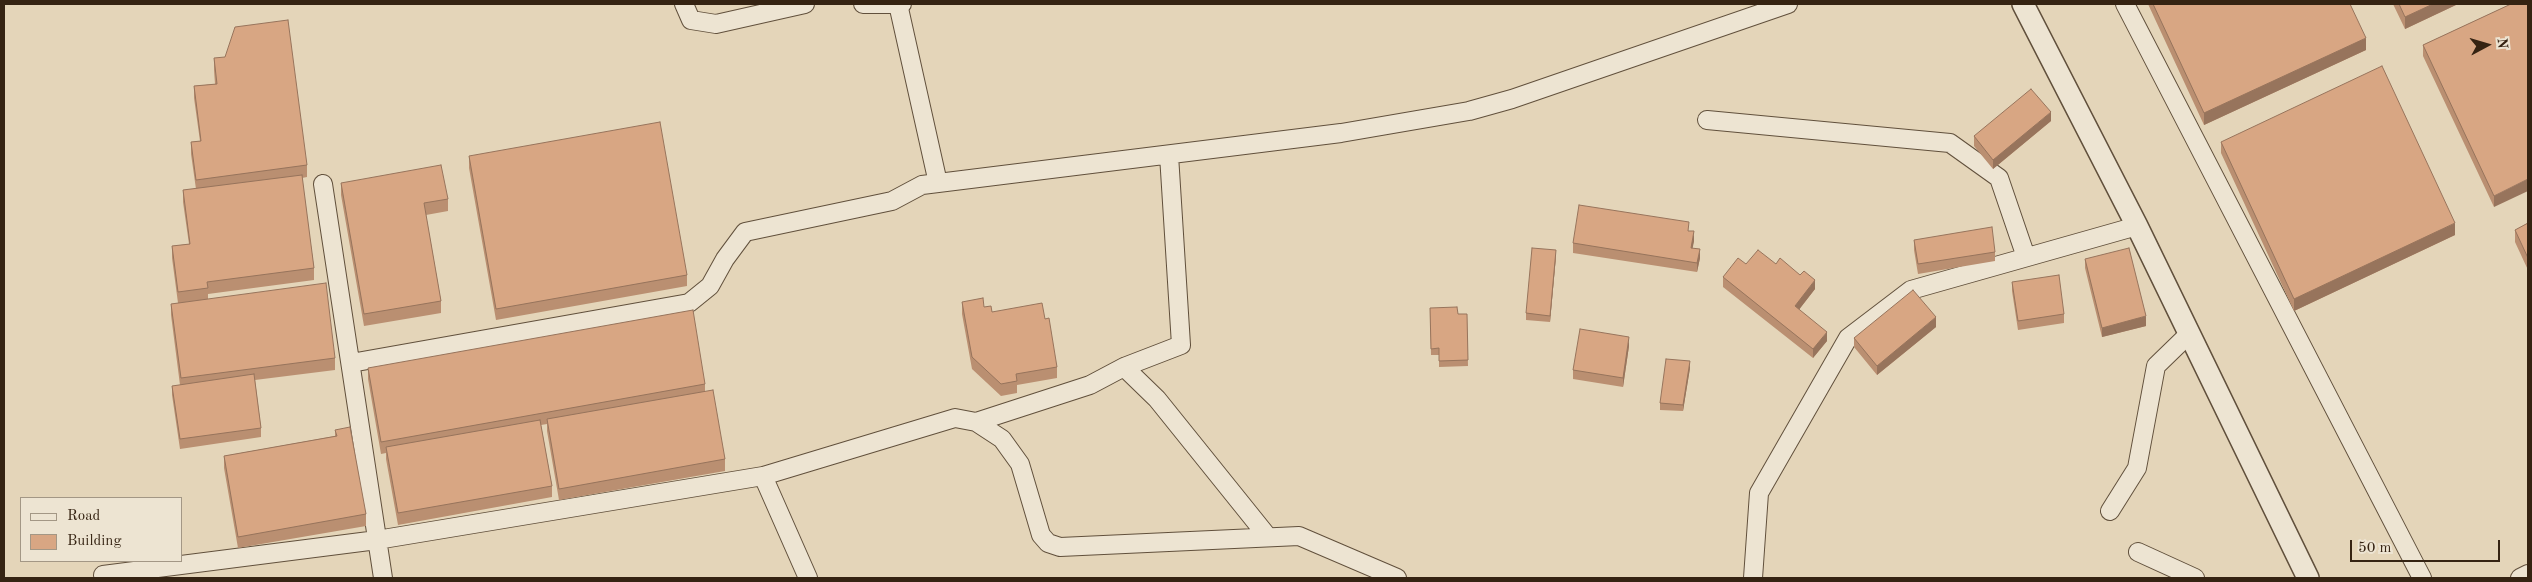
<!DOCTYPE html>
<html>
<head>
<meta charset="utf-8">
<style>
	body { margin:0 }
	#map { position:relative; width:2532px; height:582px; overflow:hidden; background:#e4d5b9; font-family:"Old Standard TT",serif }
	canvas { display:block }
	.frame { position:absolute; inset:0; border:5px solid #352312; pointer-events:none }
	.legend { position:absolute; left:20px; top:497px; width:162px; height:65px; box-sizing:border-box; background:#ede4d2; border:1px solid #a39785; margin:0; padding:6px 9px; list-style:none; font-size:15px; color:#352312 }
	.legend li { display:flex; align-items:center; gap:10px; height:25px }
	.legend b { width:25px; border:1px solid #a39785 }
	.north { position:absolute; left:2462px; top:20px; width:50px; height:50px; -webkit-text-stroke:4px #ede4d2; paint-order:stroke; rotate:84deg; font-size:14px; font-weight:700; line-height:20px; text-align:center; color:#352312 }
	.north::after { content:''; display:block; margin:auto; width:18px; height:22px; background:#352312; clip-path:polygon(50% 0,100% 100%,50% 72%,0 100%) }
	.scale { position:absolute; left:2350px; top:540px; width:150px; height:22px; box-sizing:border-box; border:2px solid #352312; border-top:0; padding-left:6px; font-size:15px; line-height:18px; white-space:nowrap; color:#352312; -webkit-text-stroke:4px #ede4d2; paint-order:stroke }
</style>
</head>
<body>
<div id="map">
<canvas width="2532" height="582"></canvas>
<div class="frame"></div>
<ul class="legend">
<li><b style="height:6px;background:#ede4d2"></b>Road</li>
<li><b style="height:14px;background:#d8a683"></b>Building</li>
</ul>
<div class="north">N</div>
<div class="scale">50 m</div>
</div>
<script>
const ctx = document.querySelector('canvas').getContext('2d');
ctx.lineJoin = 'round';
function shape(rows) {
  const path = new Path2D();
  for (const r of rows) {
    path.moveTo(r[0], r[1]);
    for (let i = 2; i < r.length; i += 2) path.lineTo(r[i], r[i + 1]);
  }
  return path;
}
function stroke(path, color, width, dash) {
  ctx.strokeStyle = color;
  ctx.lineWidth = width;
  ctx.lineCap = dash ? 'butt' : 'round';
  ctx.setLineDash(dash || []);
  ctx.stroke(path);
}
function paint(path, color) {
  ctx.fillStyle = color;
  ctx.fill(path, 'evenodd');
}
const minor = shape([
	[684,4,691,20,716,24,805,4],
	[863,4,902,4],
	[898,4,938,183],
	[2125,4,2422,578],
	[1707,120,1950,143,1999,178,2026,257],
	[323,184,383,578],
	[351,363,689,303,710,286,725,259,745,232,892,201,922,185,1341,133,1469,111,1512,99,1788,4],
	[1124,367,1181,345,1169,155],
	[976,422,1090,385,1124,367,1157,399,1268,537],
	[763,476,955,418,976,422,1002,439,1020,464,1041,535,1048,543,1060,547,1299,536,1397,578],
	[2110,511,2137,468,2156,366,2189,334],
	[2138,552,2195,578],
	[103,575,377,540,763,476,808,578],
	[1753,578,1759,493,1848,338,1911,290,2137,226],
	[2520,578,2528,574]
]);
const tertiary = shape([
	[2023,4,2137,226,2308,578]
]);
const wall = shape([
	[2148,4,2350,4,2366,50,2204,125],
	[2393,4,2458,4,2405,29],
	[2511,4,2494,207,2423,56,2423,45],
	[214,58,307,165,307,177,302,178,314,268,314,280,208,294,208,299,335,358,335,370,255,380,261,428,261,437,180,449,172,395,172,386,180,385,171,315,171,304,178,303,172,258,172,246,189,244,183,202,183,190,196,189,191,154,191,142,200,141,194,98,194,86,215,84,214,70],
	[2051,121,1993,169,1974,146,1974,136],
	[2221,142,2455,235,2294,311,2221,153],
	[469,156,687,275,687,286,496,320,469,168],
	[341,183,448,199,448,211,426,215,441,301,441,313,364,326,341,195],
	[2528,223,2528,270,2515,242,2515,230],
	[1689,231,1694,241,1692,248,1700,258,1697,272,1573,253,1573,243],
	[1914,240,1995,252,1995,261,1918,274,1914,250],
	[1556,256,1550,322,1526,320,1526,313],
	[2085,259,2146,326,2102,337,2085,268],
	[1746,264,1815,289,1799,309,1827,341,1813,358,1723,287,1723,277],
	[2012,282,2064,314,2064,323,2018,330,2012,291],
	[962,302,984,307,992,312,1045,319,1057,367,1057,378,1017,385,1017,393,1001,396,972,369,962,314],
	[1430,308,1458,314,1467,314,1468,366,1439,367,1439,355,1431,355],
	[1936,327,1877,375,1854,347,1854,338],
	[1629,346,1623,387,1573,379,1573,370],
	[368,368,705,384,705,391,725,459,725,471,559,500,547,431,547,424,541,425,552,486,552,497,398,525,386,459,386,453,381,454,368,379],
	[1690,368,1683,411,1660,410,1660,403],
	[335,430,366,514,366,526,238,548,224,468,224,456,335,436]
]);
const shadedWall = shape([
	[2433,4,2458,4,2405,29,2405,17],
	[2366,38,2366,50,2204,125,2204,113],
	[2051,112,2051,121,1993,169,1993,160],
	[2528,179,2528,191,2494,207,2494,196],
	[2455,223,2455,235,2294,311,2294,299],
	[1694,231,1694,241,1691,257,1691,248],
	[1700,249,1700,258,1697,272,1697,263],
	[1556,250,1556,256,1550,322,1550,316],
	[1815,280,1815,289,1795,315,1795,306],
	[2146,316,2146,326,2102,337,2102,328],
	[1936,317,1936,327,1877,375,1877,366],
	[1827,332,1827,341,1813,358,1813,349],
	[1629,337,1629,346,1623,387,1623,378],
	[1690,361,1690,368,1683,411,1683,405]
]);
const building = shape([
	[2153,4,2350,4,2366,38,2204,113,2153,4],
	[2399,4,2433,4,2405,17,2399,4],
	[2511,4,2528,4,2528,179,2494,196,2423,45,2511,4],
	[288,20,307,165,196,180,191,142,201,141,194,86,217,84,214,58,225,57,235,27,288,20],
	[2382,66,2455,223,2294,299,2221,142,2382,66],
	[2031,89,2051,112,1993,160,1974,136,2031,89],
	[660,122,687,275,496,309,469,156,660,122],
	[441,165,448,199,424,203,441,301,364,314,341,183,441,165],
	[302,175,314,268,207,282,208,288,178,292,172,246,190,244,183,190,302,175],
	[1579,205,1689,222,1688,231,1694,231,1691,248,1700,249,1697,263,1573,243,1579,205],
	[2528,223,2528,258,2515,230,2528,223],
	[1992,227,1995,252,1918,264,1914,240,1992,227],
	[1532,248,1556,250,1550,316,1526,313,1532,248],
	[2129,248,2146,316,2102,328,2085,259,2129,248],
	[1758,250,1776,264,1780,258,1800,275,1804,271,1815,280,1795,306,1827,332,1813,349,1723,277,1738,258,1746,264,1758,250],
	[2059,275,2064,314,2018,321,2012,282,2059,275],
	[326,283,335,358,181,378,171,304,326,283],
	[1913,290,1936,317,1877,366,1854,338,1913,290],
	[983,298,984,307,991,306,992,312,1042,303,1045,319,1049,318,1057,367,1016,374,1017,381,1001,384,972,357,962,302,983,298],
	[1457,307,1458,314,1467,314,1468,360,1439,361,1439,348,1431,349,1430,308,1457,307],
	[693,310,705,384,381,442,368,368,693,310],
	[1580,329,1629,337,1623,378,1573,370,1580,329],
	[1666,359,1690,361,1683,405,1660,403,1666,359],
	[254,374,261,428,180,439,172,386,254,374],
	[713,390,725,459,559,489,547,419,713,390],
	[540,420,552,486,398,513,386,447,540,420],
	[350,427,366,514,238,537,224,456,337,436,335,430,350,427]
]);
stroke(minor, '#61503c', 20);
stroke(tertiary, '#61503c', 24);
stroke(minor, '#ede4d2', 18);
stroke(tertiary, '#ede4d2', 21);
paint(wall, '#ba8f71');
paint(shadedWall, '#97745c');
paint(building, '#d8a683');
stroke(building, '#97745c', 1);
</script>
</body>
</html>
